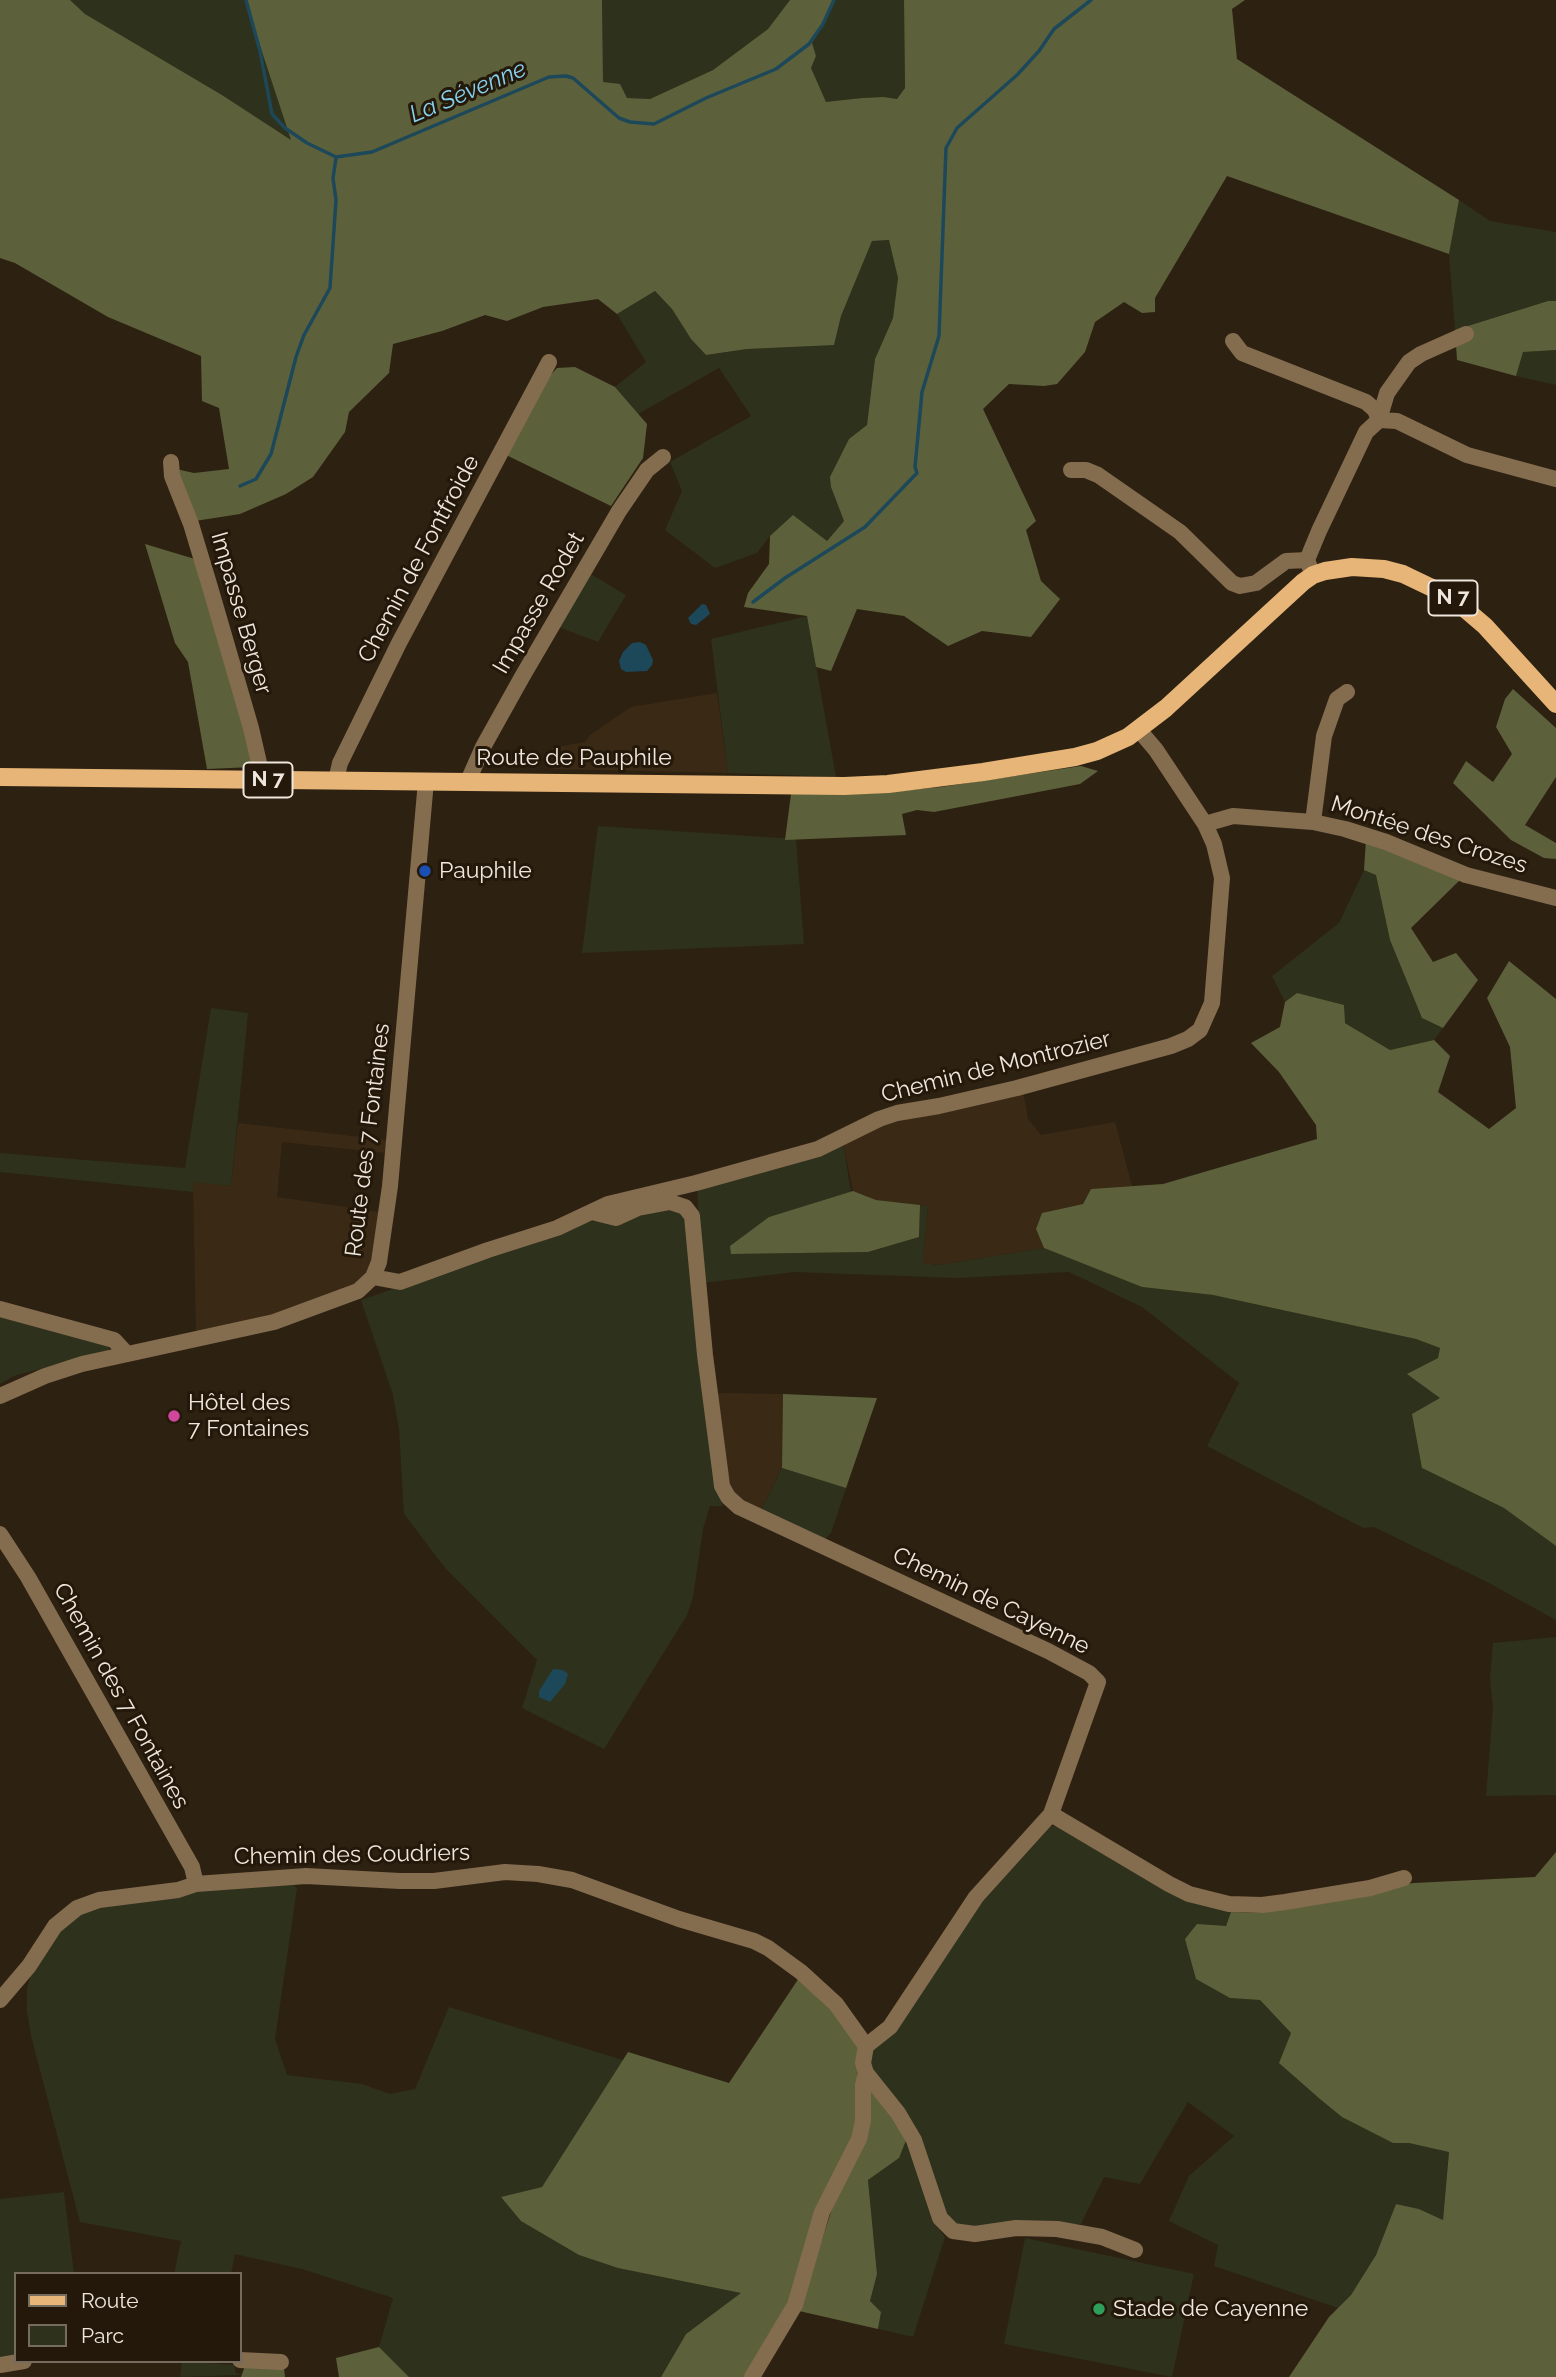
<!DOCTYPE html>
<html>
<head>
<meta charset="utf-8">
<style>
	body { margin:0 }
	#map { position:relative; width:1556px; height:2377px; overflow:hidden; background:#2d2112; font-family:Raleway,sans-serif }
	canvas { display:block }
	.legend { position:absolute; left:14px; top:2272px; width:228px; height:91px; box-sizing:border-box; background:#231809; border:2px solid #756b5e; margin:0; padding:9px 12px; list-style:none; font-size:21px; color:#efe7dd }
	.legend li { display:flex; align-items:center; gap:14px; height:35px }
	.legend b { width:35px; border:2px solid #756b5e }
</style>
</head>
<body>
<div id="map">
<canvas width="1556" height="2377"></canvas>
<ul class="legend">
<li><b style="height:9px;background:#e7b577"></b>Route</li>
<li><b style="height:19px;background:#2e311b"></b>Parc</li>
</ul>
</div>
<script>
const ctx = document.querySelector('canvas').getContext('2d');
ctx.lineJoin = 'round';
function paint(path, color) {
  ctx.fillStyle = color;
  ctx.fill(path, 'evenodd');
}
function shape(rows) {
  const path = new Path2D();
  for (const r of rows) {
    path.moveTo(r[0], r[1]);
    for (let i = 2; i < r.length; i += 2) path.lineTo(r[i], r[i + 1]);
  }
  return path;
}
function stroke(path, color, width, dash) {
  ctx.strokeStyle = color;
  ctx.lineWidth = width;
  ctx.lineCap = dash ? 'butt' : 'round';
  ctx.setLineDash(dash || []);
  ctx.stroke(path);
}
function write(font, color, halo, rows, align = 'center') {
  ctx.font = font + ' Raleway,sans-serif';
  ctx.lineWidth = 6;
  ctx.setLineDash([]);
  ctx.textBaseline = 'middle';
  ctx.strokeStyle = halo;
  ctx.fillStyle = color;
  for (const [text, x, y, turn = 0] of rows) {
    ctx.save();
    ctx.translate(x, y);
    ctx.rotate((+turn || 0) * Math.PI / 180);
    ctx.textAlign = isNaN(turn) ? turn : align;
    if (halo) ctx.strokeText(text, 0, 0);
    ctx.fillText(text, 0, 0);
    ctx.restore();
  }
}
const built = shape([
	[717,693,728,773,554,769,552,748,585,742,590,735,631,707],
	[1023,1091,1028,1119,1041,1135,1115,1122,1132,1186,1091,1189,1083,1204,1042,1213,1036,1229,1044,1248,940,1265,923,1263,928,1206,876,1200,853,1191,843,1143,880,1123],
	[238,1123,387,1140,385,1153,282,1142,277,1197,380,1212,371,1267,362,1279,349,1288,283,1313,196,1332,193,1182,231,1186],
	[716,1393,783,1394,782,1468,760,1513,750,1509,728,1488]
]);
const green = shape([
	[70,0,245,0,292,141,222,95,85,14],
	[602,0,790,0,768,29,713,70,650,99,627,98,603,82],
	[835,0,904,0,905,88,897,99,884,97,862,98,826,103,811,68,816,56,811,43],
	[1459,200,1490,221,1556,232,1556,301,1548,301,1455,330,1449,254],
	[890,240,898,278,893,318,875,359,867,425,849,439,831,487,844,521,827,541,770,536,757,553,715,568,665,530,682,491,670,462,751,416,719,368,638,414,615,387,646,362,617,314,655,291,672,309,691,339,706,355,747,349,834,344,841,316,872,241],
	[1556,350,1556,385,1516,376,1523,352],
	[589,573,626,595,598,642,556,626],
	[807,616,836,777,728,773,711,639],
	[598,826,796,839,804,944,582,953],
	[1364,870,1376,874,1390,940,1422,1018,1443,1028,1434,1040,1390,1050,1297,993,1285,1002,1272,976,1339,923],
	[211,1008,248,1013,231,1186,193,1182,193,1192,0,1172,0,1153,185,1168],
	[843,1143,851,1192,769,1217,731,1254,868,1252,919,1237,920,1205,928,1206,923,1263,940,1265,1044,1248,1142,1287,1213,1295,1416,1339,1440,1348,1438,1358,1441,1398,1422,1468,1504,1508,1556,1546,1556,1620,1487,1582,1374,1527,1363,1528,1207,1446,1239,1383,1142,1307,1069,1272,958,1278,795,1272,703,1283,697,1187],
	[667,1206,686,1216,717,1490,723,1506,710,1506,703,1529,693,1597,687,1615,604,1749,522,1708,537,1660,446,1569,404,1514,399,1429,393,1395,361,1300,580,1224],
	[0,1315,110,1345,109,1350,14,1376,0,1384],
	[782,1468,846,1488,831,1533,825,1539,760,1513],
	[1556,1637,1556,1795,1486,1796,1493,1707,1490,1679,1493,1643],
	[1051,1826,1059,1826,1231,1912,1226,1926,1230,1998,1260,2000,1393,2143,1409,2143,1449,2151,1443,2220,1419,2209,1396,2204,1376,2255,1351,2295,1338,2308,1214,2266,1218,2245,1169,2221,1189,2176,1234,2136,1188,2102,1140,2184,1104,2177,1081,2224,986,2227,971,2230,950,2223,870,2069,872,2051,964,1922],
	[290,1882,297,1888,275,2039,287,2075,362,2084,390,2094,415,2089,449,2007,623,2060,542,2187,501,2198,579,2255,618,2268,742,2293,686,2334,661,2377,409,2377,379,2347,393,2298,302,2269,235,2254,231,2274,174,2274,181,2241,80,2222,31,2036,27,2012,27,1989,31,1973,61,1927,85,1910,194,1890],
	[907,2138,934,2222,945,2237,913,2337,878,2329,881,2312,870,2301,877,2274,868,2180,899,2158],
	[64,2192,74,2274,16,2274,16,2356,0,2358,0,2199],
	[1025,2238,1194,2274,1172,2377,1004,2344],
	[182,2361,234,2365,236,2373,242,2375,180,2377]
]);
const forest = shape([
	[0,0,70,0,85,14,222,95,291,140,245,0,602,0,603,82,620,84,627,98,650,99,713,70,768,29,790,0,835,0,812,43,816,56,811,68,826,102,862,98,884,97,897,99,905,88,904,0,1245,0,1232,9,1237,59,1459,200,1449,254,1227,176,1155,298,1155,312,1142,313,1124,302,1095,322,1085,352,1057,384,1044,386,1009,384,983,409,1036,521,1026,530,1041,581,1060,599,1031,637,982,631,948,646,904,616,857,609,831,671,816,667,807,616,744,607,748,593,769,564,770,536,793,515,827,541,844,521,831,487,830,477,849,439,867,425,875,359,893,318,898,278,889,240,872,241,841,316,834,345,747,349,706,355,691,339,672,309,655,291,617,314,598,299,543,307,507,321,485,315,442,331,393,344,389,373,349,412,345,432,313,477,286,494,240,514,195,521,176,469,194,473,229,469,219,408,202,401,201,356,108,317,15,263,0,258],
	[1548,301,1556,301,1556,350,1523,352,1516,376,1457,360,1455,330],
	[575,367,615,387,647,424,643,458,611,506,504,454,545,381,557,368],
	[145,544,198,560,253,760,252,767,207,769,188,662,175,643],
	[1513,689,1556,728,1556,777,1525,825,1556,843,1556,859,1544,858,1511,840,1453,783,1466,761,1493,782,1512,754,1496,727,1505,699],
	[1081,766,1098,771,1080,784,934,812,917,810,902,814,906,835,785,840,791,794,865,794,941,787],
	[1366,839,1462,878,1411,928,1433,962,1456,953,1478,980,1443,1028,1422,1018,1390,940,1376,875,1364,870],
	[1509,961,1556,999,1556,1546,1504,1508,1422,1468,1412,1414,1440,1398,1407,1374,1438,1358,1440,1348,1416,1339,1213,1295,1142,1287,1044,1248,1036,1229,1042,1213,1083,1204,1091,1189,1163,1184,1317,1139,1316,1125,1279,1072,1251,1043,1280,1027,1285,1002,1297,993,1344,1005,1345,1023,1390,1050,1434,1040,1450,1056,1438,1092,1489,1129,1516,1108,1510,1047,1487,998],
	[853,1191,876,1200,920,1205,919,1237,868,1252,731,1254,730,1246,769,1217],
	[783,1394,877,1398,846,1488,782,1468],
	[1556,1852,1556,2377,1289,2377,1329,2317,1351,2295,1376,2255,1396,2204,1419,2209,1443,2220,1449,2152,1409,2143,1393,2143,1342,2117,1320,2099,1279,2063,1291,2033,1260,2000,1230,1998,1196,1979,1185,1939,1197,1924,1226,1926,1231,1912,1256,1913,1307,1906,1378,1888,1414,1883,1535,1877],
	[799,1978,837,2014,858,2041,857,2114,853,2138,789,2306,748,2377,661,2377,686,2334,741,2293,618,2268,579,2255,521,2221,501,2197,542,2187,628,2052,729,2083],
	[871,2088,907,2138,899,2158,868,2180,877,2274,870,2301,881,2312,878,2329,799,2311],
	[379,2347,409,2377,339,2377,336,2358],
	[245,2366,284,2369,285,2377,241,2377]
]);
const water = shape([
	[702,604,706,605,710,614,696,625,691,624,688,618],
	[640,642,646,645,653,660,652,665,647,671,626,672,621,669,619,661,623,652,632,643],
	[553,1669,563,1670,568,1674,565,1684,550,1702,539,1697,539,1691]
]);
const stream = shape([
	[246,0,260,51,272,114,285,128,307,143,336,157,372,152,549,77,566,76,573,78,619,118,630,122,654,124,706,98,776,69,809,44,823,24,834,0],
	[240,486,256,479,271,454,296,357,304,335,330,288,336,200,333,178,336,158],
	[753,602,785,578,865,527,917,473,915,467,922,392,939,336,946,148,957,128,1017,75,1039,51,1054,29,1091,0]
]);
const minor = shape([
	[1233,341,1242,353,1366,402,1375,410,1379,420],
	[1379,420,1387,393,1409,362,1421,354,1466,334],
	[171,462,172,476,191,524,210,587,251,728,263,780],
	[1071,470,1086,470,1098,475,1180,532,1232,583,1240,586,1256,583,1286,561,1307,560],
	[1313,575,1307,560,1319,531,1366,432,1379,420,1397,421,1467,455,1556,479],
	[336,780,340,763,399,643,549,362],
	[468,781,483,747,522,677,619,511,647,470,663,457],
	[1313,822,1324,736,1337,699,1347,692],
	[1205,824,1233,816,1313,822,1345,829,1386,842,1466,875,1556,898],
	[592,1212,616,1218,638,1208,670,1202,685,1207,692,1216,705,1355,720,1470,722,1486,728,1497,739,1507,1048,1651,1089,1673,1098,1682,1051,1814,976,1897,890,2027,866,2046,863,2063,866,2073,898,2113,914,2140,940,2218,953,2231,975,2234,1016,2228,1057,2229,1102,2237,1135,2250],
	[373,1277,400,1282,488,1250,557,1228,608,1204,696,1183,818,1149,879,1119,897,1113,939,1106,1017,1088,1171,1046,1188,1039,1200,1030,1212,1003,1222,878,1214,844,1205,824,1156,750,1139,730],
	[0,1309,114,1340,126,1353],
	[0,1396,45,1376,82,1364,274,1322,358,1291,373,1277,379,1262,390,1186,426,781],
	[0,1534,28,1577,192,1867,196,1884],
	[1051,1814,1169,1884,1189,1894,1229,1904,1262,1905,1285,1902,1370,1888,1404,1878],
	[0,2000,29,1966,55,1926,77,1908,99,1900,178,1890,196,1884,306,1876,400,1881,434,1881,505,1872,538,1874,572,1880,679,1919,754,1941,768,1948,801,1972,836,2004,866,2046],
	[240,2360,281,2362],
	[0,2365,24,2361],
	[752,2377,795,2305,822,2212,859,2139,863,2121,863,2085,866,2073]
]);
const major = shape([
	[0,777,844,786,888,784,983,772,1075,757,1097,751,1128,737,1166,708,1303,582,1313,575,1325,571,1352,567,1384,569,1403,574,1451,597,1485,626,1556,704]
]);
const markers = [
	[425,871,7,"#1a4fb4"],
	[174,1416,7,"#d1479c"],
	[1099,2309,7,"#2e9e5b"]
];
const shields = [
	[1453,598,49],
	[268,780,49]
];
const shieldNames = [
	["N 7",1453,598],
	["N 7",268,780]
];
const streetNames = [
	["Chemin de Fontfroide",419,559,-62],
	["Impasse Rodet",539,603,-60],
	["Impasse Berger",241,613,74],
	["Route de Pauphile",574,758],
	["Montée des Crozes",1429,835,18],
	["Chemin de Montrozier",996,1067,-14],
	["Route des 7 Fontaines",368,1140,-83],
	["Chemin de Cayenne",991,1601,26],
	["Chemin des 7 Fontaines",121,1696,61],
	["Chemin des Coudriers",352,1855,-1]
];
const poiNames = [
	["Pauphile",439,871],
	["Hôtel des",188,1403],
	["7 Fontaines",188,1429],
	["Stade de Cayenne",1113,2309]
];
const waterNames = [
	["La Sévenne",468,92,-23]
];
paint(built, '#3a2a15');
paint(green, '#2e311b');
paint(forest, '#5d613b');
paint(water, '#1d4859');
stroke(stream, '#1d4859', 3.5);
stroke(minor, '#846c4f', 16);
stroke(major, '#e7b577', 18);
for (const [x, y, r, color] of markers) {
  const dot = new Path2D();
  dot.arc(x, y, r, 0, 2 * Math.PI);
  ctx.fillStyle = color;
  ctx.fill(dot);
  stroke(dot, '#231809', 2.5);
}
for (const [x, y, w] of shields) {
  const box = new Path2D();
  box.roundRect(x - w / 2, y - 17.5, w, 35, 5);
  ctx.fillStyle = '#231809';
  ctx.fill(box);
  stroke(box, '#efe7dd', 2);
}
write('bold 21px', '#efe7dd', null, shieldNames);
write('23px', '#efe7dd', '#231809', streetNames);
write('23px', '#efe7dd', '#231809', poiNames, 'left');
write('italic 24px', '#86d0f0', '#231809', waterNames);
</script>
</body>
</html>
